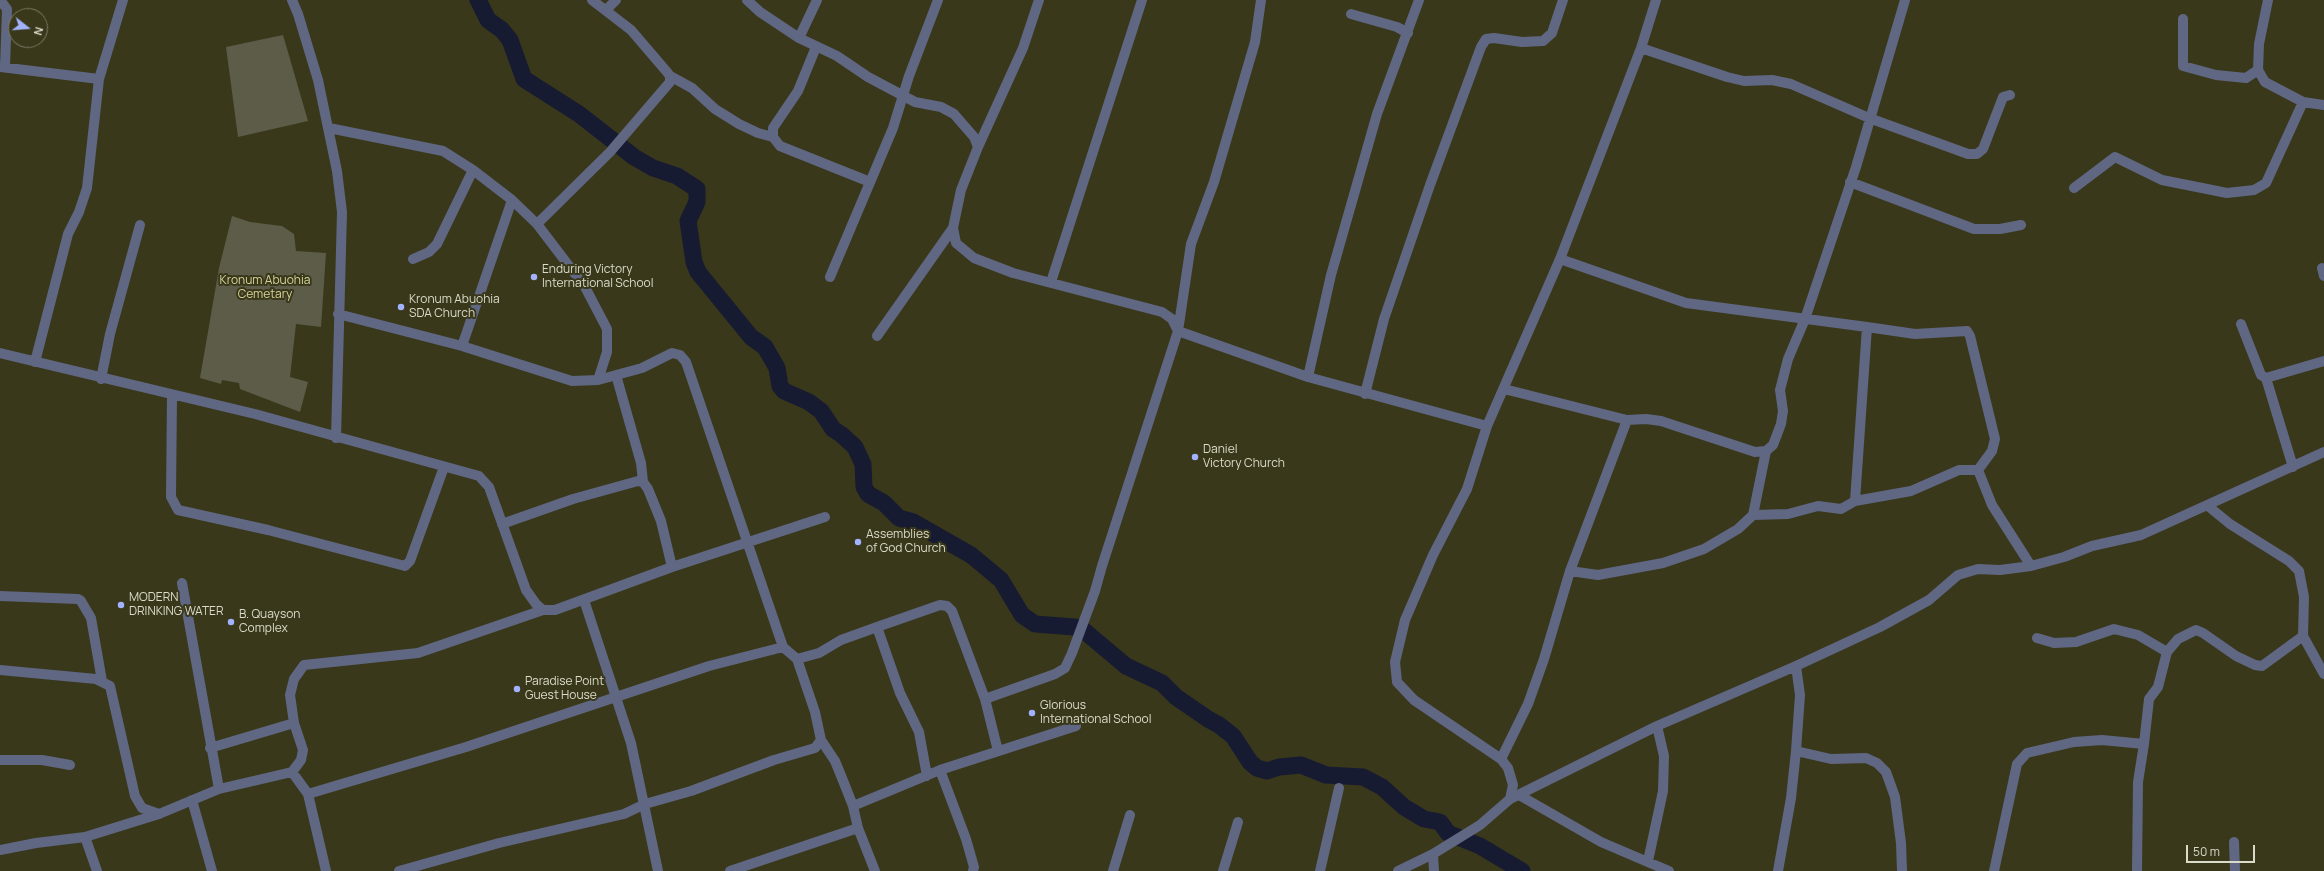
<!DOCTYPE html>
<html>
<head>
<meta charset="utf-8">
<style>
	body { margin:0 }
	#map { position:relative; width:2324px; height:871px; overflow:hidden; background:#39381b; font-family:Manrope,sans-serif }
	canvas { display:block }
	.north { position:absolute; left:8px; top:8px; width:40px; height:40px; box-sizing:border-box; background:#39381b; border:1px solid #7a7961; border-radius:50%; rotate:107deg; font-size:11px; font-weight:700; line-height:16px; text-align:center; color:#dbdbca }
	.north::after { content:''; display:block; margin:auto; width:14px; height:18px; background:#a2b2fd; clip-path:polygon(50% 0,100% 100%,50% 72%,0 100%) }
	.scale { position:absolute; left:2186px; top:845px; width:69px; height:18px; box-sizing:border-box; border:2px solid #dbdbca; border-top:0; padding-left:5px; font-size:12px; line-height:14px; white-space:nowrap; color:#dbdbca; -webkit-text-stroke:3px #39381b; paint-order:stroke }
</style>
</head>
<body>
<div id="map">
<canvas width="2324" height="871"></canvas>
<div class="north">N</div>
<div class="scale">50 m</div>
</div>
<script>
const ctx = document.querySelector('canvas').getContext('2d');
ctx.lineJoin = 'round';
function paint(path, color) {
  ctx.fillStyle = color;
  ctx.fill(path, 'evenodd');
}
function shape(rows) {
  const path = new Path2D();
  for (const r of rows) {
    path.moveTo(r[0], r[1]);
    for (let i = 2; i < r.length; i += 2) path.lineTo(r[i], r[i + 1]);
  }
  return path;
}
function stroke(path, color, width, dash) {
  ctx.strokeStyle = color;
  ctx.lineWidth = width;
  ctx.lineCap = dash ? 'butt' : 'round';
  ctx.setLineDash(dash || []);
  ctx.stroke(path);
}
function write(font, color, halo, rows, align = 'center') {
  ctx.font = font + ' Manrope,sans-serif';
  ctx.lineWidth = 4;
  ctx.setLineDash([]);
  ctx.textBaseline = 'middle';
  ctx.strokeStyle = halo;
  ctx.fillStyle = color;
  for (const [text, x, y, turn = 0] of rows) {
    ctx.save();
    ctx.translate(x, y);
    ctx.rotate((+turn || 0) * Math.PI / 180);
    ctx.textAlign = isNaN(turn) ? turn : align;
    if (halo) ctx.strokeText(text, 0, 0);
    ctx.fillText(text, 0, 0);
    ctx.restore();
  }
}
const green = shape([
	[283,35,308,121,238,137,226,47],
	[232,216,250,222,282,226,294,234,296,251,326,253,321,327,296,324,290,377,308,382,300,412,240,389,239,383,222,380,221,384,200,378,219,268]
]);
const river = shape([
	[478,0,488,20,502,30,510,40,524,79,579,114,634,157,653,168,677,176,697,189,697,202,688,221,694,262,698,272,751,337,765,347,777,368,780,386,784,391,809,402,821,411,833,429,842,435,855,447,863,464,864,487,868,494,884,503,899,518,913,522,971,555,1001,580,1022,615,1035,624,1075,627,1082,629,1126,666,1162,683,1176,697,1208,719,1219,725,1233,736,1250,762,1257,768,1267,771,1279,767,1301,765,1326,775,1363,777,1382,787,1404,807,1424,819,1440,822,1448,833,1480,846,1522,871]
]);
const minor = shape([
	[0,0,7,9,5,67],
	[292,0,298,14,318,80,337,171,342,212,336,438],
	[747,0,760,12,799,38,837,56,868,77,915,102,941,107,954,114,974,137,978,147],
	[1039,0,1023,48,978,147,961,190,953,228,956,243,974,258,1013,273,1162,312,1172,319,1178,331,1308,377,1487,426,1467,489,1433,555,1405,620,1395,662,1397,682,1414,700,1501,759,1508,768,1513,785,1510,799],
	[1905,0,1856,167,1805,319,1788,359,1780,390,1783,411,1781,424,1773,445,1766,451,1753,515,1788,514,1818,506,1841,509,1855,501,1911,491,1959,470,1978,470,1992,505,2031,566],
	[2268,0,2259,44,2258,70,2265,82,2303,102],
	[607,9,616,0],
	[1351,14,1397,27,1408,33],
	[2183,19,2183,66,2216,75,2246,78,2258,70],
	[799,38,817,0],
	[816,47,798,91,773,128,773,137,780,146,870,182],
	[1641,48,1727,77,1744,81,1772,80,1791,84,1869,118,1968,154,1977,154,1983,149,2003,97,2010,95],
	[0,67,99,79],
	[670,76,692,88,715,109,739,124,758,133,773,137],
	[329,128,443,151,473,170,512,200,537,224,585,287,607,329,607,352,598,380,572,381,462,346,338,314],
	[1850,182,1974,229,2000,229,2021,225],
	[2074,188,2115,157,2162,180,2227,193,2254,190,2266,183,2303,102,2324,105],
	[537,224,610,152,670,82,670,76,667,72,631,30,592,0],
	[413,259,429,252,437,244,473,170],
	[1560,259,1686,303,1867,327,1855,501],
	[2322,268,2324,276],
	[830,277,893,128,909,76,938,0],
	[1051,282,1142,0],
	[2241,324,2261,375,2266,378,2324,361],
	[1867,327,1915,334,1967,331,1970,336,1995,439,1992,451,1978,470],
	[877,336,953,228],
	[462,346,512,200],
	[0,353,255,414,479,476,489,487,526,590,536,604,543,610],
	[35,362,68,234,79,212,87,188,99,79,123,0],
	[616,375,641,463,643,482],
	[1308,377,1331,275,1377,114,1419,0],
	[2266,378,2293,467],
	[101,379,110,334,140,225],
	[598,380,642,368,672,353,680,355,686,362,783,647,797,659,815,712,821,740,835,761,844,783,853,806,858,828,875,871],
	[1504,389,1627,420,1646,419,1661,421,1755,452,1766,451],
	[1365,394,1384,319,1430,185,1481,47,1486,39,1494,38,1522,42,1543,41,1552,33,1563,0],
	[172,395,171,497,178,510,268,530,405,566,410,561,444,467],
	[1487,426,1560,259,1641,48,1656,0],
	[2208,506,2230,524,2289,561,2299,571,2304,597,2303,636,2324,674],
	[502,524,573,499,638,481,643,482,648,489,661,521,672,567],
	[1570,571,1598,575,1663,563,1704,549,1738,529,1753,515],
	[182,583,219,789],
	[0,596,78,599,81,601,91,618,102,681],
	[584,600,631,743,658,871],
	[877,627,900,693,919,732,927,776],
	[2037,638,2054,643,2076,642,2114,629,2138,635,2167,652],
	[797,659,819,653,841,640,877,627,940,605,947,606,952,611,985,699,998,751],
	[0,670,96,679,110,686,135,796,142,808,159,814],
	[985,699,1055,674,1065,668,1072,653,1095,591,1102,566,1178,331,1191,244,1214,182,1255,42,1261,0],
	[210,748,294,723],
	[1796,751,1831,759,1866,758,1877,763,1886,772,1895,797,1901,843,1902,871],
	[1501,759,1528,704,1544,659,1570,571,1627,420],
	[0,760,42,760,70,765],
	[940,770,966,839,974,867,973,871],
	[308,794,466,747,709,666,783,647],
	[1519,795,1601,842,1669,871],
	[192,800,212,871],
	[853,806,940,770,1076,726],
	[85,837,97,871],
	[2234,842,2235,871],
	[0,850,36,843,85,837,159,814,219,789,292,772],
	[1433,854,1434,871],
	[1648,861,1663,791,1664,756,1657,726],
	[326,871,308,794,292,772,301,760,303,750,294,723,290,695,294,679,304,665,418,653,543,610,555,610,672,567,825,517],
	[399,871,499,843,624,814,645,804,691,791,774,760,815,748,821,740],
	[730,871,858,828],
	[1113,871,1130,815],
	[1223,871,1238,822],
	[1320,871,1339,788],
	[1398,871,1433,854,1480,825,1510,799,1657,726,1796,666,1880,627,1929,600,1958,575,1978,569,2000,570,2031,566,2064,557,2092,546,2141,535,2324,452],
	[1778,871,1791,798,1796,751,1800,695,1796,666],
	[1994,871,2017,764,2027,753,2074,742,2102,740,2144,744],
	[2137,871,2138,782,2144,744,2149,699,2158,687,2167,652,2178,639,2196,630,2203,633,2236,656,2255,665,2262,666,2303,636]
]);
const markers = [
	[534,277,4,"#a2b2fd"],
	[401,307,4,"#a2b2fd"],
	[1195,457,4,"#a2b2fd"],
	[858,542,4,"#a2b2fd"],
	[121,605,4,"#a2b2fd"],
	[231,622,4,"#a2b2fd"],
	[517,689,4,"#a2b2fd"],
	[1032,713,4,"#a2b2fd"]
];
const poiNames = [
	["Enduring Victory",542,270],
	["International School",542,284],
	["Kronum Abuohia",409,300],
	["SDA Church",409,314],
	["Daniel",1203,450],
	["Victory Church",1203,464],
	["Assemblies",866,535],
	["of God Church",866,549],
	["MODERN",129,598],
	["DRINKING WATER",129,612],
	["B. Quayson",239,615],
	["Complex",239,629],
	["Paradise Point",525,682],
	["Guest House",525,696],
	["Glorious",1040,706],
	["International School",1040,720]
];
const parkNames = [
	["Kronum Abuohia",265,281],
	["Cemetary",265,295]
];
paint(green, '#5d5c48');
stroke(river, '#171b31', 17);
stroke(minor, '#606783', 10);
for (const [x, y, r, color] of markers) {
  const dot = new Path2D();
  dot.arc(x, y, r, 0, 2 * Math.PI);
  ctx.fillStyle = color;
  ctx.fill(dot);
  stroke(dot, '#39381b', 1.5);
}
write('12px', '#dbdbca', '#39381b', poiNames, 'left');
write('12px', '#d5d39b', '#39381b', parkNames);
</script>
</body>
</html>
